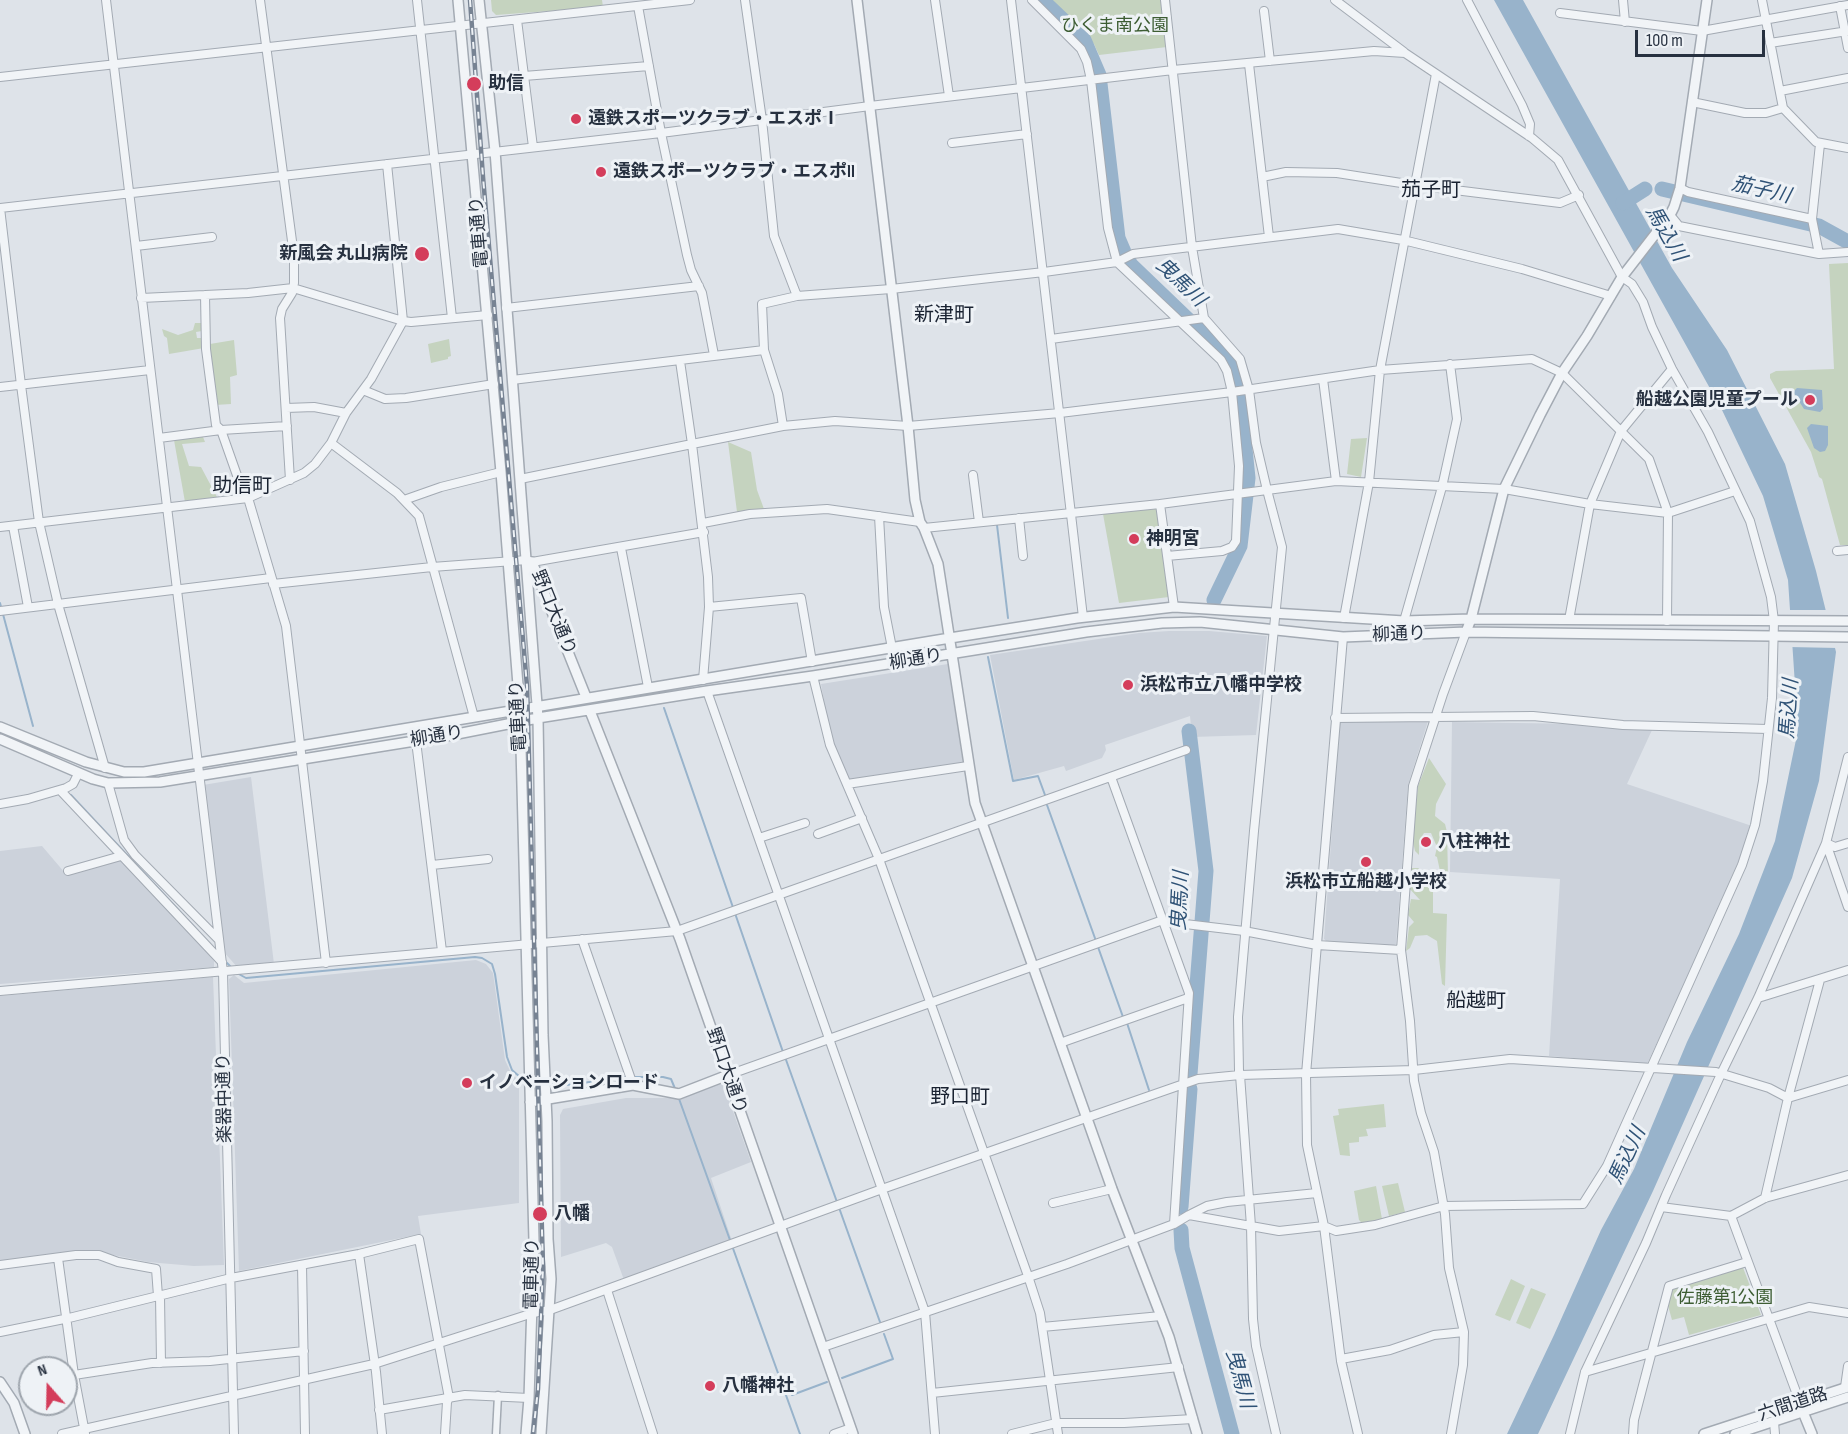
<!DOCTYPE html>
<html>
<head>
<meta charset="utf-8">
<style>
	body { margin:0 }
	#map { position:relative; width:1848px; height:1434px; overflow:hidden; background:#dee3e9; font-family:"Sofia Sans Condensed",sans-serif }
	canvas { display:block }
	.north { position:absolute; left:18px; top:1356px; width:60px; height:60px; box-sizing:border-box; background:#eef2f6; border:2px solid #9ea5ad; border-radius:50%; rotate:340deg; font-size:16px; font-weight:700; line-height:24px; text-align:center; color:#273140 }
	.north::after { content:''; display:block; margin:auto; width:21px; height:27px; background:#d43d5b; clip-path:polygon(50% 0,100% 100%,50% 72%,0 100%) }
	.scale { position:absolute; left:1635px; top:30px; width:130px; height:27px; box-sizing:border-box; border:3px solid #273140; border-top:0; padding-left:8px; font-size:18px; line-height:21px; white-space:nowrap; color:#273140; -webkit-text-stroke:4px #eef2f6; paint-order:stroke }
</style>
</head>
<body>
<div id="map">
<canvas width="1848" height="1434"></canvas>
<div class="north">N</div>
<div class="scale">100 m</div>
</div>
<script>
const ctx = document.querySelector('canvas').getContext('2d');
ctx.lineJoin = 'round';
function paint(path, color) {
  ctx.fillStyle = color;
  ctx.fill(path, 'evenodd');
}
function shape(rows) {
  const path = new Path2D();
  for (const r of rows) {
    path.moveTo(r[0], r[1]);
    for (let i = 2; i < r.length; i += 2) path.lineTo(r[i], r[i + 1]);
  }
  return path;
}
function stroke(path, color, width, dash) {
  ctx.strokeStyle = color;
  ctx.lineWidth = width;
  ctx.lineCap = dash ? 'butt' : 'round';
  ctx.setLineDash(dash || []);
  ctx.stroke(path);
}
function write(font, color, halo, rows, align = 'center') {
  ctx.font = font + ' "Sofia Sans Condensed","Noto Sans JP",sans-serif';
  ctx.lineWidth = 6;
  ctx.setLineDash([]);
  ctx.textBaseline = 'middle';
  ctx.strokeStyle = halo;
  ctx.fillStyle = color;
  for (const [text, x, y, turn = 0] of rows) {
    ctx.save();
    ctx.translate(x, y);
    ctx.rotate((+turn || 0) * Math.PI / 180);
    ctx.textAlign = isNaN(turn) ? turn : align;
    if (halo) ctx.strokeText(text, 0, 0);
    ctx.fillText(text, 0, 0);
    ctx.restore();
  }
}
const built = shape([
	[1169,631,1209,631,1267,636,1256,735,1192,737,1190,716,1105,745,1106,750,1102,758,1066,771,1064,766,1014,780,990,655,1139,633],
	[948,664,963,763,848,780,829,731,821,684],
	[1340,720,1428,721,1408,785,1396,944,1393,946,1328,942,1324,939],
	[1452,722,1583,724,1652,730,1627,784,1752,826,1738,869,1647,1064,1549,1056,1560,879,1450,872],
	[251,777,274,964,238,968,223,951,203,785],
	[42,846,65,873,119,859,199,943,214,961,214,967,0,984,0,851],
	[476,960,486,964,493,973,505,1060,511,1073,519,1081,519,1203,418,1216,421,1234,239,1271,229,979,234,975,244,983],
	[213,977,224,1265,194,1266,148,1262,88,1250,0,1262,0,996],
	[723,1083,751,1162,711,1178,732,1241,624,1280,612,1247,606,1243,561,1257,560,1115,563,1109,626,1098,677,1098]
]);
const green = shape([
	[491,0,602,0,603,7,496,15,492,11],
	[1047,0,1161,0,1167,47,1099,55,1094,44],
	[1848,263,1848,545,1840,545,1822,479,1819,477,1811,452,1770,378,1770,374,1776,371,1834,369,1829,264],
	[195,323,204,323,202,331,196,332,197,338,204,338,204,348,169,354,167,338,164,336,162,329,178,335,193,330],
	[449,339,451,356,448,357,448,359,431,363,428,344],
	[234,340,237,375,230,377,231,404,215,405,210,344],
	[203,437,205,442,182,444,189,466,201,467,217,497,185,502,174,440],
	[1367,438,1361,477,1347,474,1351,439],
	[728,442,751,452,757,490,764,509,737,512],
	[1157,508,1169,597,1119,603,1103,514],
	[1429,758,1446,784,1436,804,1435,816,1445,824,1447,832,1448,876,1440,871,1437,857,1435,856,1437,847,1431,833,1424,833,1419,841,1419,855,1415,851,1412,837,1418,786],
	[1409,868,1418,868,1429,875,1431,881,1438,885,1438,888,1433,891,1433,913,1447,914,1445,986,1442,984,1437,941,1427,935,1415,936,1410,948,1406,951,1409,927,1414,922,1408,915,1411,899,1420,900,1408,887],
	[1384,1104,1386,1127,1366,1129,1368,1136,1359,1137,1359,1142,1349,1143,1350,1156,1340,1155,1333,1116,1339,1115,1338,1109],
	[1398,1183,1405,1212,1389,1216,1382,1186],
	[1376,1186,1382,1219,1362,1223,1359,1220,1354,1191],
	[1742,1265,1761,1315,1689,1335,1684,1317,1672,1320,1667,1302,1671,1288],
	[1511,1279,1525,1286,1510,1321,1495,1315],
	[1531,1288,1546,1294,1530,1329,1516,1323]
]);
const water = shape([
	[1494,0,1523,0,1672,268,1727,350,1785,464,1816,571,1836,652,1819,781,1792,878,1653,1191,1538,1434,1507,1434,1554,1335,1601,1230,1634,1169,1687,1042,1739,934,1775,841,1798,730,1788,580,1763,496,1722,410],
	[1797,388,1822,390,1823,409,1820,412,1804,409,1793,392],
	[1811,424,1828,426,1828,445,1825,451,1820,452,1814,448,1807,428]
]);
const pier = shape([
	[1787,610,1828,610,1838,648,1789,647]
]);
const stream = shape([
	[997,525,1008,618],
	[0,603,33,726],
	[988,657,1013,781,1038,776,1045,795],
	[664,708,783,1052],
	[71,795,198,931],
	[1047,805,1096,941],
	[1098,947,1123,1017],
	[224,960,233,969],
	[237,973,246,978,475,957,482,958,492,964,495,974,507,1057,512,1070,520,1077,526,1078],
	[1127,1023,1149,1090],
	[785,1057,880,1322],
	[632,1077,663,1077,671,1079,676,1091],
	[531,1079,543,1081],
	[549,1082,567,1085,627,1077],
	[678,1096,800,1434],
	[842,1378,893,1359,884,1334],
	[792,1395,827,1382]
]);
const river = shape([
	[1042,0,1084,40,1099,75,1118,238,1124,252,1131,265,1227,357,1234,370,1241,410,1248,478,1240,546,1214,600],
	[1662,189,1819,226,1848,242],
	[1623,203,1645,189],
	[1189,731,1206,871,1190,1074],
	[1181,1207,1190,1089],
	[1181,1230,1182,1248,1232,1434]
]);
const pedestrian = shape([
	[496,1434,498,1395]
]);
const minor = shape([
	[106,0,223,972,234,1434],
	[260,0,294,256,294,283,292,293,282,309,280,318,290,480],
	[417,0,452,318],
	[745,0,762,120,774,236,797,296,762,304,764,350,778,394,783,426],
	[935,0,949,96],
	[1011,0,1083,617],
	[1032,0,1081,49,1087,62,1091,80,1108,228,1117,262,1221,360,1227,371,1232,392,1239,466,1236,541,1232,547,1222,551,1167,556],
	[1165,0,1192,247,1204,318,1240,359,1249,390,1256,443,1267,490,1282,547,1254,831,1238,1017,1239,1071,1240,1075,1251,1226,1253,1319,1256,1346,1276,1434],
	[1335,0,1404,52],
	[1467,0,1522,105,1530,124,1529,136],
	[1623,0,1625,22],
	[1762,0,1783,108],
	[638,6,661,133,687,255,691,270,702,293,714,355],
	[1840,6,1848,48],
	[1264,11,1270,61],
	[1560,13,1702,31,1848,5],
	[517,20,533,147],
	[1770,43,1848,31],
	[1249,64,1269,237],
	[524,76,649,66],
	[0,77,690,0],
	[1780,91,1848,78],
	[1692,102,1745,113,1766,113,1783,108,1816,142,1848,148],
	[952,143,1027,134],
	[1262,177,1286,172,1337,173,1414,185,1560,203,1579,195],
	[1680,188,1688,192,1812,219],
	[0,208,661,133,870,106,1173,70,1374,51,1405,53,1532,138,1558,160,1622,277,1632,284,1643,302,1652,327,1672,369,1708,432,1750,521,1771,597,1774,621,1772,698,1763,781,1755,825,1742,865,1607,1166,1583,1204,1444,1206,1375,1225,1336,1231,1324,1226,1279,1231,1189,1215,1174,1224,1067,1264,823,1347],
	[0,208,21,385,39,522,58,604,105,768],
	[1670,215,1679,226,1819,254,1812,219,1820,144],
	[136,246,212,237],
	[1819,254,1848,252],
	[205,295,206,349,216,425,221,430,245,498],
	[797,296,891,289,1044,272,1117,262,1133,254,1338,229,1403,240,1522,269,1611,296],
	[141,298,248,293,293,288,403,321,411,322,488,315],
	[506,308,699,286],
	[1051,339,1204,318],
	[680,361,692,444,783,426,835,421,908,426,1060,413,1232,392,1380,370,1532,359,1562,373,1649,459,1668,513,1667,621],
	[1323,379,1336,481],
	[512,380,764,350],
	[0,387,150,370],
	[363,390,385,399,406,398,494,384],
	[286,408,314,407,346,413],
	[159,438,221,430,287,426],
	[331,443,397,493,419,516,474,717],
	[973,475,979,522],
	[520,479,692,444,708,577,709,607,703,680],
	[248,498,286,626,326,963],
	[404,500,441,487,501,472],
	[1160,504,1174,607],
	[879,516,884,607,892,648],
	[1019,518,1023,556],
	[703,523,750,514,827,509,920,522],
	[13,526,28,607],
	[0,527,248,498,304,473,315,464,331,443,346,413,371,379,403,321,387,164],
	[924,528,1160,504,1336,481,1504,489,1590,504,1668,513,1735,491],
	[621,548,648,687],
	[1837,551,1848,550],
	[273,584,432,567,527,560,532,562,704,532],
	[709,607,801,598,812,662],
	[0,611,271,578],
	[1344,618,1369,482,1380,370,1436,74],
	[1569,620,1590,504,1621,431,1672,369],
	[1404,621,1442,487,1457,419,1450,364],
	[1343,637,1306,1074,1307,1145,1324,1226,1341,1361,1358,1434],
	[813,676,830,745,879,859,1028,1276,1040,1313,1058,1434],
	[707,691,925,1312,935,1434],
	[1335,718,1533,716,1623,725,1768,729],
	[416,741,442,951],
	[1111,777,1189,993,1174,1224],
	[108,783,124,840,135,855,219,940],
	[847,784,968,766],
	[60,790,222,962],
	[0,804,28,799,66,788,73,784,78,774],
	[818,834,862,818],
	[759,838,805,823],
	[1848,843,1835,847,1826,843,1848,907],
	[432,865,488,859],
	[68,871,121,856],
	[582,939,633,1085],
	[0,991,677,931,1186,750],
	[1758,998,1848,970],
	[1060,1043,1188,998],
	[728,1075,1160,921,1244,931,1317,945,1401,950],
	[1765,1198,1788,1098,1820,980],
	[1053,1203,1112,1189],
	[1661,1207,1731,1216,1802,1408],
	[1189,1215,1207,1206,1227,1202,1317,1193],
	[1731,1216,1765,1198,1848,1175],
	[359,1254,376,1372,382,1434],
	[58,1258,74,1375,85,1433],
	[0,1265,76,1255,99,1255,118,1262,156,1269,158,1296],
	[302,1265,305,1434],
	[607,1290,653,1434],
	[160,1296,161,1363],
	[1042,1327,1161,1316],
	[0,1332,69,1318,231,1278,359,1254,419,1239,449,1398,447,1402,445,1434],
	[1341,1359,1390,1350,1434,1335,1464,1332],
	[1585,1372,1809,1307,1848,1313],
	[74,1375,152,1363,210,1361,304,1351],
	[1845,1387,1848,1366],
	[932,1393,1179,1367],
	[379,1410,465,1395,529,1398],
	[1774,1422,1775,1434],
	[62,1434,374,1364,533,1313,550,1310,882,1189,1198,1079,1240,1075,1414,1070,1510,1059,1716,1072,1769,1088,1788,1098,1848,1080],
	[834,1434,851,1428],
	[1012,1434,1056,1423,1124,1423,1193,1419],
	[1451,1434,1463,1365,1464,1332,1449,1268,1445,1214,1434,1152,1421,1113,1414,1081,1410,1021,1401,950,1413,786,1443,694,1466,632],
	[1570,1434,1585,1372,1646,1243,1666,1195,1721,1074,1758,998,1826,843,1848,757],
	[1633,1434,1634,1420,1669,1286,1747,1262]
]);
const tertiary = shape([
	[458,0,501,472,520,710,534,1241,529,1398,526,1434],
	[479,0,495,151,538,718,543,1035,547,1121,548,1239,551,1279,541,1434],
	[857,0,908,426,915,500,920,522,924,528,938,564,975,803,1112,1189,1169,1337,1197,1434],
	[532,562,586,697],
	[1466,632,1471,619,1504,489,1540,415,1562,373,1587,336,1622,277,1670,215,1674,207,1680,188,1707,0],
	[590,711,680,939,853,1434],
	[0,727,86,762,124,772,144,772,950,638,1077,618,1174,607,1404,621,1471,619,1848,621],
	[0,739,93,779,108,783,160,782,452,735,538,718,707,691,813,676,1086,632,1162,623,1200,622,1343,637,1466,632,1848,637],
	[530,1102,633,1085,679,1094,728,1075],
	[0,1382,14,1403,25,1434],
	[1803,1412,1812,1434],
	[1704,1434,1848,1387],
	[1735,1434,1848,1397]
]);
const rail = shape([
	[470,0,483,177,527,686,543,1267,538,1389,533,1434]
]);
const markers = [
	[474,84,8,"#d43d5b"],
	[576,119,6,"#d43d5b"],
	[601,172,6,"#d43d5b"],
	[422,254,8,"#d43d5b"],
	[1810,400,6,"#d43d5b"],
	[1134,539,6,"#d43d5b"],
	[1128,685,6,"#d43d5b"],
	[1426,842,6,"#d43d5b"],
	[1366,862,6,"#d43d5b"],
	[467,1083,6,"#d43d5b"],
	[540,1214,8,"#d43d5b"],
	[710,1386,6,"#d43d5b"]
];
const parkNames = [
	["ひくま南公園",1115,26],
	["佐藤第1公園",1725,1298]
];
const poiNames = [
	["助信",488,84],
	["遠鉄スポーツクラブ・エスポⅠ",588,119],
	["遠鉄スポーツクラブ・エスポII",613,172],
	["新風会 丸山病院",408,254,"right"],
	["船越公園児童プール",1798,400,"right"],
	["神明宮",1146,539],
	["浜松市立八幡中学校",1140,685],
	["八柱神社",1438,842],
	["浜松市立船越小学校",1366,882,"center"],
	["イノベーションロード",479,1083],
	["八幡",554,1214],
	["八幡神社",722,1386]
];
const streetNames = [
	["電車通り",480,232,-95],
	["野口大通り",553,613,68],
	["柳通り",1399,635,-2],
	["柳通り",916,660,-9],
	["電車通り",519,716,-93],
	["柳通り",437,737,-9],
	["野口大通り",726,1071,71],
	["楽器中通り",225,1098,-91],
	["電車通り",533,1274,-89],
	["六間道路",1793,1405,-18]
];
const neighbourhoodNames = [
	["茄子町",1431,191],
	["新津町",944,316],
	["助信町",242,487],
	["船越町",1476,1002],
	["野口町",960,1098]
];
const waterNames = [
	["茄子川",1761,191,13],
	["馬込川",1665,234,60],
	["曳馬川",1180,283,44],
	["馬込川",1790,709,-86],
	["曳馬川",1181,901,-87],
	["馬込川",1628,1156,-65],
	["曳馬川",1239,1379,75]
];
paint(built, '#ccd2db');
paint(green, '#c5d3bf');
paint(water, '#98b3cb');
paint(pier, '#dee3e9');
stroke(stream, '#98b3cb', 2);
stroke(river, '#98b3cb', 15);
stroke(pedestrian, '#a3aab3', 9);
stroke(minor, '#a3aab3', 10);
stroke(tertiary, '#a3aab3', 12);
stroke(pedestrian, '#f1f4f7', 6);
stroke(minor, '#f1f4f7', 8);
stroke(tertiary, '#f1f4f7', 9);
stroke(rail, '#778393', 4.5);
stroke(rail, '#eef2f6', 2, [7]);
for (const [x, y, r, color] of markers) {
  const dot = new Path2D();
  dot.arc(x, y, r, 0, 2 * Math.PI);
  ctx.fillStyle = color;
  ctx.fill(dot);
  stroke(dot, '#eef2f6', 2);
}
write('18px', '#3d5d33', '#eef2f6', parkNames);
write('bold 18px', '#273140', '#eef2f6', poiNames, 'left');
write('18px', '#273140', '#eef2f6', streetNames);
write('20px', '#192231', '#eef2f6', neighbourhoodNames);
write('italic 20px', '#2f5276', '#eef2f6', waterNames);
</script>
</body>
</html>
